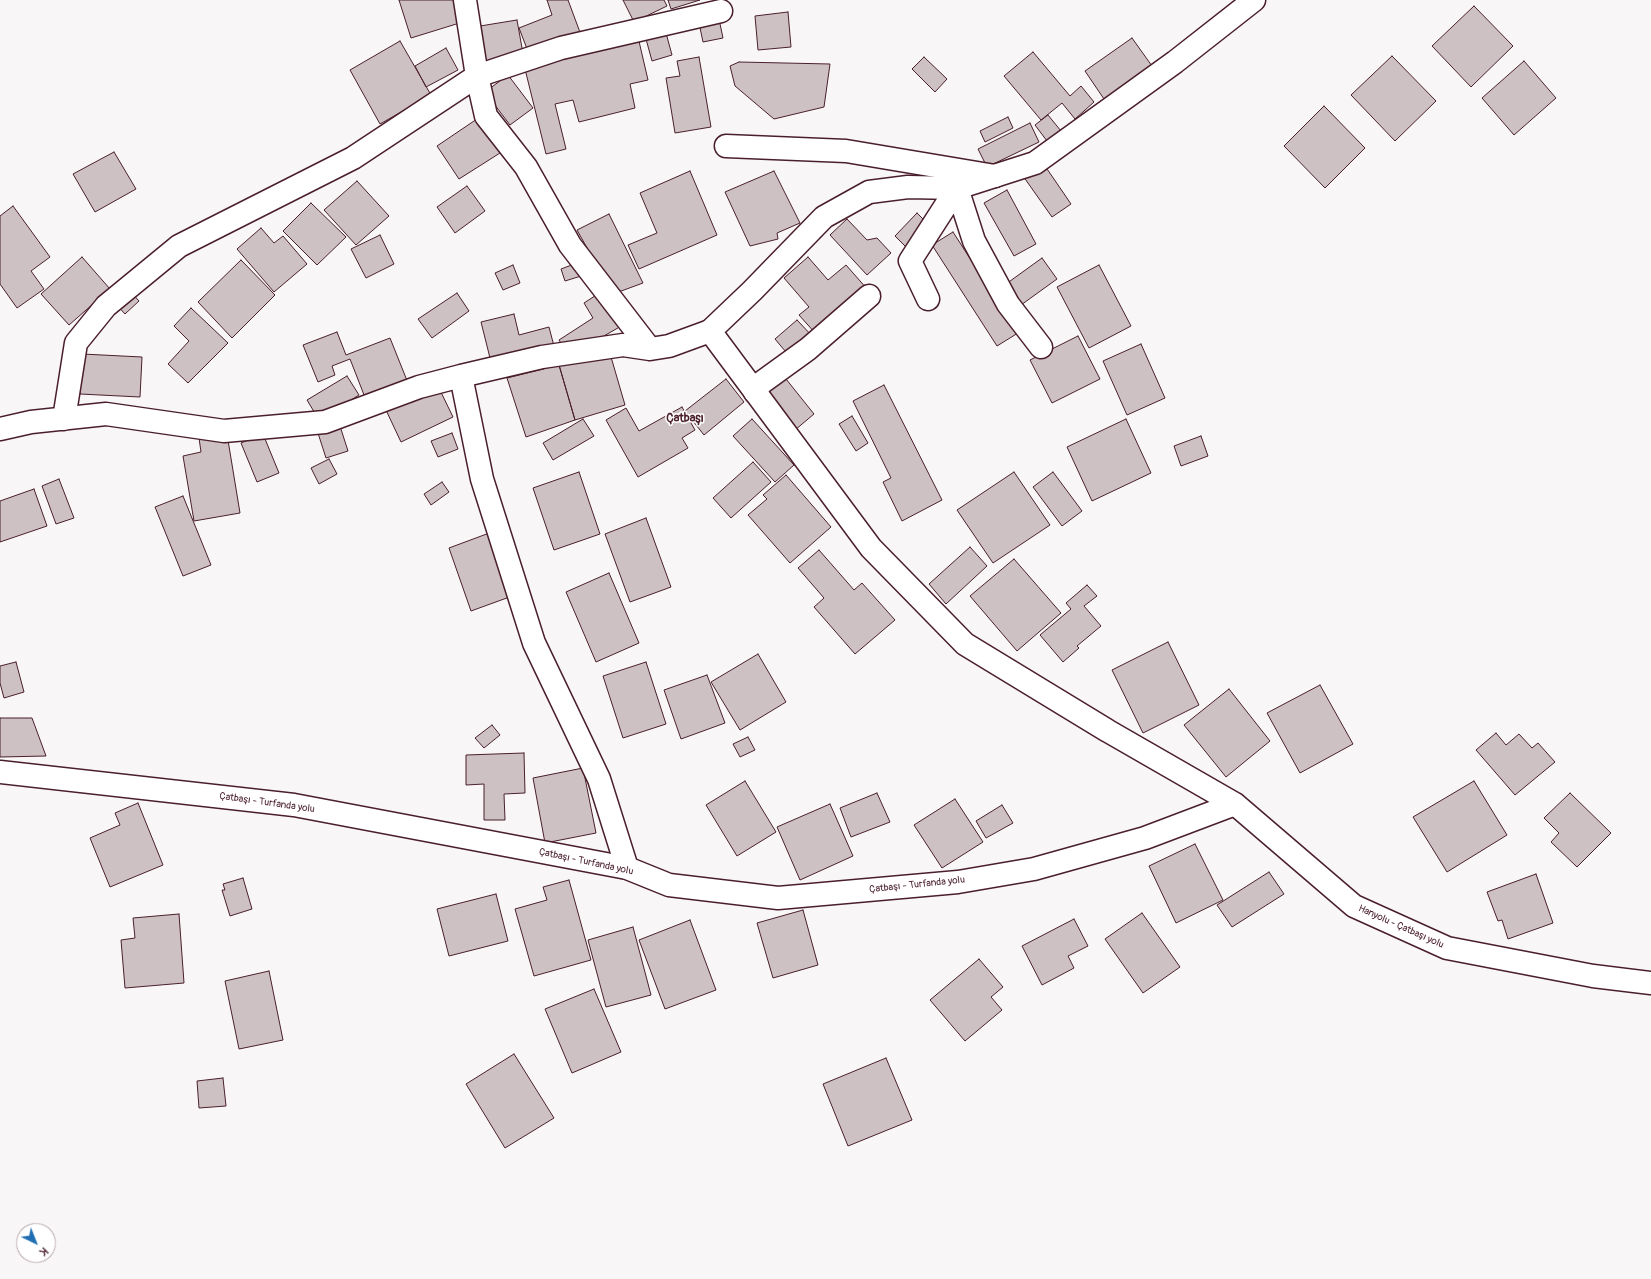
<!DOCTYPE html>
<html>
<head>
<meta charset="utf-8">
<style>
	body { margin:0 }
	#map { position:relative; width:1651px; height:1279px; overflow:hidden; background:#f8f6f7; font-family:Pangolin,sans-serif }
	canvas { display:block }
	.north { position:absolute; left:16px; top:1223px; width:40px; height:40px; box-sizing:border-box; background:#fff; border:1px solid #b7a5aa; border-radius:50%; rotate:137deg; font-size:11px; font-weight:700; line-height:16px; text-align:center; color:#4a1f2b }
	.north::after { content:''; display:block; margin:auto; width:14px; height:18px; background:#1f6fb2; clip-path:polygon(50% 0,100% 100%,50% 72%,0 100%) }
</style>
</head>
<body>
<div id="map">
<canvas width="1651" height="1279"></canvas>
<div class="north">K</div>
</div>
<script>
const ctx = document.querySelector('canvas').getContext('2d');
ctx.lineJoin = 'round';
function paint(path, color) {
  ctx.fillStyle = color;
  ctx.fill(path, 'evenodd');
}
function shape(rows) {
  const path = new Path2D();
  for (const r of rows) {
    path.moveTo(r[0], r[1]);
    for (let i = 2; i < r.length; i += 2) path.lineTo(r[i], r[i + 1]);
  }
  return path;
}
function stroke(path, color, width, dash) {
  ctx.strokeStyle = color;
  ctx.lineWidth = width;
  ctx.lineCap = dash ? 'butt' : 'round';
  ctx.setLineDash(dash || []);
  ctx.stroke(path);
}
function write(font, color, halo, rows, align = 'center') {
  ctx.font = font + ' Pangolin,sans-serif';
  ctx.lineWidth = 3;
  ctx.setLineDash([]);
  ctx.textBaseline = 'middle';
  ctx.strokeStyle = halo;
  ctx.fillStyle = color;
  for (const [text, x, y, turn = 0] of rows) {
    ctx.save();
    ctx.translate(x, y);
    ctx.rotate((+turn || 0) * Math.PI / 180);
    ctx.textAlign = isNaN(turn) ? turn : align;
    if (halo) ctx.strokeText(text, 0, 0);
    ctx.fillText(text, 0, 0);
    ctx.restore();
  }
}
const building = shape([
	[399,0,460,0,466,21,411,38,399,0],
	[547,0,568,0,581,35,529,54,519,28,552,15,547,0],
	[623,0,664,0,667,6,634,22,623,0],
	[668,0,700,0,671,9,668,0],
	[1474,6,1513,46,1471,87,1432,46,1474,6],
	[788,12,791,47,758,50,755,16,788,12],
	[719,19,723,38,703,42,699,23,719,19],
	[517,20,524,59,480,66,474,27,517,20],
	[666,33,672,55,652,61,646,39,666,33],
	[638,37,648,80,630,84,635,108,579,122,573,100,555,104,566,149,546,154,524,65,638,37],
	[1132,38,1152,66,1104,99,1085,71,1132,38],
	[400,41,431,95,380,124,350,70,400,41],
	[446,48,458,70,426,87,415,66,446,48],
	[1033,52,1070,96,1081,86,1094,102,1075,119,1062,103,1041,120,1004,76,1033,52],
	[1392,56,1436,101,1395,141,1351,95,1392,56],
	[699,57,711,127,675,133,666,78,680,76,677,61,699,57],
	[924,57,947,79,935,92,912,69,924,57],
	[1524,61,1556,98,1514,135,1482,98,1524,61],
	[739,62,830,64,824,107,774,119,735,86,730,66,739,62],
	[508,75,533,108,510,125,485,92,508,75],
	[1324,106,1365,148,1325,188,1284,146,1324,106],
	[1048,115,1061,131,1047,141,1035,125,1048,115],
	[1008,117,1013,128,985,142,980,131,1008,117],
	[477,119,500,153,459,179,437,146,477,119],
	[1030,123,1039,142,987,167,978,149,1030,123],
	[114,152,136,189,95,212,73,174,114,152],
	[1043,163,1071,204,1052,217,1023,176,1043,163],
	[690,171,717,235,639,269,628,245,657,233,640,193,690,171],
	[774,171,800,223,777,233,778,239,750,246,725,192,774,171],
	[357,181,389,216,356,245,324,210,357,181],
	[467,186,485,211,455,233,437,207,467,186],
	[1007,190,1036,244,1014,256,984,203,1007,190],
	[311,203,346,237,317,265,283,231,311,203],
	[13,206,50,257,31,271,44,289,17,308,0,284,0,216,13,206],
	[917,213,928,224,906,247,895,236,917,213],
	[609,214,643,283,613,294,577,230,609,214],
	[847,219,867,240,877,238,891,253,867,275,830,235,847,219],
	[261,228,274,243,283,236,307,264,274,292,237,249,261,228],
	[953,232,1018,333,997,346,932,245,953,232],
	[380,235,394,264,366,278,351,249,380,235],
	[82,257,110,289,69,325,41,294,82,257],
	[808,257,828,280,846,265,868,290,816,334,799,315,809,307,784,278,808,257],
	[1042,258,1057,279,1021,305,1006,284,1042,258],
	[241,260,275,295,232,338,198,302,241,260],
	[577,263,581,276,565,281,561,269,577,263],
	[513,265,520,283,503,290,495,273,513,265],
	[1099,265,1131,326,1089,348,1057,287,1099,265],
	[128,289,139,301,125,314,114,302,128,289],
	[604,290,623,325,590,344,567,353,559,340,593,318,584,303,604,290],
	[457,293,469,311,432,338,418,319,457,293],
	[191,308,228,343,188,383,168,364,189,341,174,326,191,308],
	[514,314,519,335,549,327,555,350,492,366,481,322,514,314],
	[797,320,814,338,791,358,775,339,797,320],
	[337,332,346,355,390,338,408,383,366,400,350,359,332,366,335,375,318,382,303,345,337,332],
	[1078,336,1100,379,1052,403,1030,360,1078,336],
	[1141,344,1165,398,1127,415,1103,361,1141,344],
	[609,350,625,405,575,420,559,365,609,350],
	[82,354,142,357,140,397,80,394,82,354],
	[559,365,575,420,526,437,507,378,559,365],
	[782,374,814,414,795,430,762,391,782,374],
	[347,376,359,395,319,420,307,400,347,376],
	[726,379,744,402,704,435,685,411,726,379],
	[437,384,453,417,401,442,385,408,437,384],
	[884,385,942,500,902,521,883,482,891,478,853,401,884,385],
	[682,407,695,430,682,438,688,448,638,477,606,420,626,408,639,431,682,407],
	[852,416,868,443,856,451,839,424,852,416],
	[583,419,594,436,553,460,543,443,583,419],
	[752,419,794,465,775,482,733,436,752,419],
	[1126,419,1151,473,1092,501,1067,447,1126,419],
	[339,423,348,451,326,458,317,430,339,423],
	[452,433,458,449,438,457,431,441,452,433],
	[227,434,240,513,194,521,183,456,201,452,199,438,227,434],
	[263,434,279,473,257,482,241,443,263,434],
	[1201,436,1208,456,1181,466,1174,446,1201,436],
	[329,459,337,474,319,484,311,468,329,459],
	[753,462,771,482,731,518,713,498,753,462],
	[579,472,600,534,554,550,533,488,579,472],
	[1014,472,1050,525,993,563,957,510,1014,472],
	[1053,472,1082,511,1062,526,1033,487,1053,472],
	[786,475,831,527,790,563,748,515,767,499,763,495,786,475],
	[59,479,74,518,56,524,42,486,59,479],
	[442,482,449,492,431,505,424,494,442,482],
	[34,489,47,526,0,542,0,501,34,489],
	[183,496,211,565,183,576,155,507,183,496],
	[646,518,671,587,630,602,605,534,646,518],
	[492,532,515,595,471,611,449,548,492,532],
	[970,547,987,566,946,604,929,584,970,547],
	[819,550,854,590,862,583,895,620,855,654,814,607,824,598,798,568,819,550],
	[1014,559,1061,613,1017,651,970,596,1014,559],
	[609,573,639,643,596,662,566,592,609,573],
	[1087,585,1097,596,1084,606,1101,626,1077,646,1079,648,1063,662,1040,635,1071,609,1066,603,1087,585],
	[1168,642,1199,705,1143,733,1112,670,1168,642],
	[758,654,786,702,740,730,711,682,758,654],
	[16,662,24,692,4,698,0,683,0,666,16,662],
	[646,662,666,724,623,738,603,676,646,662],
	[707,675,725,723,681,739,664,690,707,675],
	[1320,685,1353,744,1300,773,1267,713,1320,685],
	[1229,689,1270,741,1226,777,1184,725,1229,689],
	[0,718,32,718,46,756,0,757,0,718],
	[492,725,500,735,484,748,475,738,492,725],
	[1496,733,1506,745,1519,734,1532,748,1538,743,1555,762,1515,795,1476,750,1496,733],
	[748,737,755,750,740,757,733,744,748,737],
	[524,753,525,793,504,794,505,820,484,820,484,784,466,785,466,755,524,753],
	[583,768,596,833,545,843,533,778,583,768],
	[745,781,776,832,737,856,706,805,745,781],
	[1474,781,1507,835,1447,872,1413,817,1474,781],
	[877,793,890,822,851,837,840,808,877,793],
	[1570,793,1611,833,1577,867,1551,842,1559,833,1544,818,1570,793],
	[955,799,983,842,942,868,914,825,955,799],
	[138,803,163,865,110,887,90,838,120,825,115,813,138,803],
	[830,804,853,856,800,880,777,827,830,804],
	[1002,805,1013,823,986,838,976,821,1002,805],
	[1195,844,1223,900,1176,923,1149,866,1195,844],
	[1269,872,1284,894,1232,927,1217,905,1269,872],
	[1536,874,1553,923,1508,939,1502,920,1498,921,1487,892,1536,874],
	[243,878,252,909,230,916,222,890,225,890,223,884,243,878],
	[569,880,591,960,534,976,515,909,547,900,543,887,569,880],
	[496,894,508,941,449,956,437,909,496,894],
	[803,910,818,965,773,978,757,923,803,910],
	[1142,913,1180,967,1143,993,1105,939,1142,913],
	[179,914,184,983,125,988,121,940,135,938,133,918,179,914],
	[1074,919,1088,946,1068,956,1074,968,1042,985,1022,946,1074,919],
	[690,920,716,990,665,1009,639,940,690,920],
	[633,927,651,995,606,1007,588,940,633,927],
	[979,959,1003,987,991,997,1002,1010,965,1041,930,1000,979,959],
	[269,971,283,1040,239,1049,225,981,269,971],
	[594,989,621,1052,572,1073,545,1009,594,989],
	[514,1054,554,1118,505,1148,466,1084,514,1054],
	[886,1058,912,1120,848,1146,823,1084,886,1058],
	[223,1078,226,1106,199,1108,197,1081,223,1078]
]);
const street = shape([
	[465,0,477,76,486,116,526,167,570,245,650,349],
	[726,146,846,151,995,176],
	[957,188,974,241,1008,304,1041,347],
	[928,299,910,261,957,188],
	[461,376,482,479,534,643,599,779,627,868],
	[755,392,761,383,808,349,869,296],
	[64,419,76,343,106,306,179,246,353,158,477,76,561,48,721,11],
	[0,429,31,422,106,414,224,431,325,422,419,387,461,376,542,357,623,345,650,349,669,346,710,331]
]);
const secondary = shape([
	[1254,0,1175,62,1035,163,957,188,908,187,869,192,824,217,752,291,710,331,871,548,965,644,1108,731,1235,804,1354,906,1447,948,1593,976,1651,983],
	[0,772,294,805,627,868,669,885,778,898,958,882,1034,869,1145,838,1235,804]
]);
const streetNames = [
	["Çatbaşı - Turfanda yolu",267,803,8],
	["Çatbaşı - Turfanda yolu",586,862,12],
	["Çatbaşı - Turfanda yolu",917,885,-6],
	["Hanyolu - Çatbaşı yolu",1401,927,24]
];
const quarterNames = [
	["Çatbaşı",685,419]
];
paint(building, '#cdc1c4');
stroke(building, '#4a1f2b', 1);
stroke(street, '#4a1f2b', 25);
stroke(secondary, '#4a1f2b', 25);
stroke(street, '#fff', 22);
stroke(secondary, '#fff', 22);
write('10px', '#4a1f2b', '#fff', streetNames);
write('bold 12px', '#4a1f2b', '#fff', quarterNames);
</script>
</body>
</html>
